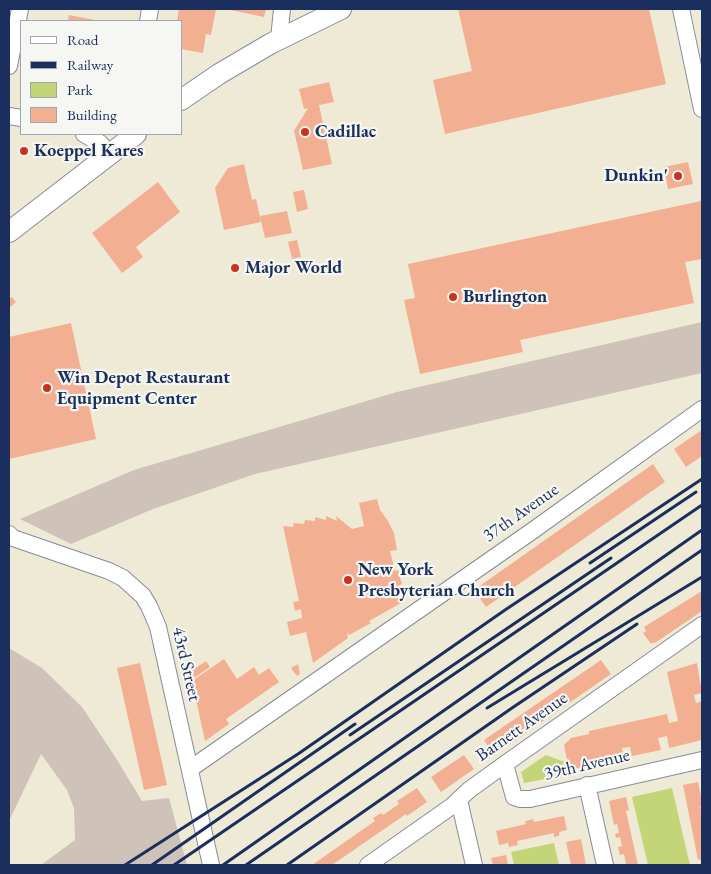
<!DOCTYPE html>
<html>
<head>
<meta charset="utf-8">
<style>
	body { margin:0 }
	#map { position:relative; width:711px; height:874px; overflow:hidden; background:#efead5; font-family:"EB Garamond",serif }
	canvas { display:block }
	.frame { position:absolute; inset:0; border:10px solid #1b2f5e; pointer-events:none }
	.legend { position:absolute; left:20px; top:20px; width:162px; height:115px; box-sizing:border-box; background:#f6f6f2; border:1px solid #9ea6b7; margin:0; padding:6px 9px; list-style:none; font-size:15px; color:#1b2f5e }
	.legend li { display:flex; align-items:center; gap:10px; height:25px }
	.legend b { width:25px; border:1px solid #9ea6b7 }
</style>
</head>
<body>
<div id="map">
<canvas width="711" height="874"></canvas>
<div class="frame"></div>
<ul class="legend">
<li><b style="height:6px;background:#fff"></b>Road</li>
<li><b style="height:6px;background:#1b2f5e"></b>Railway</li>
<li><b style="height:14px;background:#c3d577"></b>Park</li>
<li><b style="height:14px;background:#f3af91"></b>Building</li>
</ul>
</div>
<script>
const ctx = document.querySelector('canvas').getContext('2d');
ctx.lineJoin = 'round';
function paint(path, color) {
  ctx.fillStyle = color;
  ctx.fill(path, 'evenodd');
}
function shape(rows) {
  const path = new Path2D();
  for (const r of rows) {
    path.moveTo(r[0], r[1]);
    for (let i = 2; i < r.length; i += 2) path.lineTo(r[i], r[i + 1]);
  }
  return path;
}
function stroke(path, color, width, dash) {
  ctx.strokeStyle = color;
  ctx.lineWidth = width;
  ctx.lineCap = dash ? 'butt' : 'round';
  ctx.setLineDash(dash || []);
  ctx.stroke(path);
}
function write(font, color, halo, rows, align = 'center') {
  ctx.font = font + ' "EB Garamond",serif';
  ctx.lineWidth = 4.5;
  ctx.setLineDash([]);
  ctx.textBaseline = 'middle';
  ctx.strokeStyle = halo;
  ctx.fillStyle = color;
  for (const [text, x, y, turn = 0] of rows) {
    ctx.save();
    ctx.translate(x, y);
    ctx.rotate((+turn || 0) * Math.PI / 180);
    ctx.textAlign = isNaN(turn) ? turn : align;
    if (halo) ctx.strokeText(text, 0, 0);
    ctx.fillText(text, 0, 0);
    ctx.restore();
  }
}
const industrial = shape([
	[702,322,702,373,255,474,153,509,71,544,20,519,134,470,397,392],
	[9,648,42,668,82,707,114,755,142,801,169,798,187,865,41,865,75,840,74,808,67,790,41,754,9,821]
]);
const green = shape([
	[546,755,562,761,567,760,569,766,562,776,524,783,521,772],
	[672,788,690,865,648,865,632,797],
	[554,843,559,865,514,865,511,852]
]);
const building = shape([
	[179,9,216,9,211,35,206,34,203,53,181,49,181,21,177,21],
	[226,9,266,9,264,17],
	[458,9,649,9,666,84,445,134,433,80,472,71],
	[69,15,95,20,95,21,68,21],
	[329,82,334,102,319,105,332,164,303,170,294,131,308,108,304,109,299,89],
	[688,162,693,184,668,189,664,167],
	[244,164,252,200,256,199,261,222,224,230,215,188,228,168],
	[158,182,180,212,136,247,143,257,122,273,92,233],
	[304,190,308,209,297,212,293,192],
	[701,201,702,259,685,262,694,303,520,340,523,352,420,374,404,300,415,298,408,264],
	[287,211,292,233,265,238,260,216],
	[297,240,301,257,292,259,288,242],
	[12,297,16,302,9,308,9,299],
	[71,323,96,439,9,459,9,337],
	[702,430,702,456,686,467,674,449],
	[653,464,665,482,486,607,474,590],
	[377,499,380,510,388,521,394,533,397,550,390,551,395,571,398,570,402,584,398,586,401,603,369,621,371,623,351,634,349,635,347,632,348,638,313,663,306,632,290,636,287,622,302,618,301,609,295,611,293,602,299,601,283,526,293,527,294,523,304,524,305,520,315,521,315,517,326,520,326,516,337,521,336,516,352,529,364,526,359,503],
	[702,591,702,611,655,643,654,642,651,644,643,633,646,631,644,627],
	[224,659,237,679,254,667,259,675,269,668,279,682,226,719,229,724,205,741,192,681],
	[601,660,611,674,494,755,484,740],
	[206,661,210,667,194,678,190,672],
	[140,663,167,785,144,790,117,668],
	[697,663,702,693,694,695,696,703,702,701,702,740,669,748,667,736,658,738,661,750,632,756,630,747,622,748,624,758,569,770,564,745,571,738,589,734,589,731,667,714,669,723,678,721,667,672],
	[298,664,300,674,297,676,291,668],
	[464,755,474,769,441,792,431,777],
	[698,782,702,801,702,806,700,806,702,815,702,865,700,859,698,860,683,785],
	[417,788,427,802,407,816,406,814,332,865,312,865,375,821,373,818,381,813,383,815,399,804,397,801],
	[626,797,629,810,626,811,638,865,626,865,624,854,620,855,618,847,622,846,620,837,616,838,615,834,619,833,617,824,614,825,609,801],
	[564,816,567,830,559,832,559,836,554,837,554,833,517,841,518,845,509,847,508,843,499,845,496,831,526,824,525,821,533,819,534,822],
	[581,839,586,865,571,865,566,842],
	[506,855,508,865,493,865,491,858]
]);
const minor = shape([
	[681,9,702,109],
	[148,21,150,9],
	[279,39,282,9],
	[9,66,20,9],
	[9,116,21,118],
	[84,134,100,143,109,154],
	[9,534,13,538,109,571,123,578,143,596,149,606,158,627,211,865],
	[505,764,514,797,520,799,530,799,702,760],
	[190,769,535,529,702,409],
	[587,785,605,865],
	[459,800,474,865],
	[368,865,452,806,469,790,505,764,702,625]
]);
const major = shape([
	[181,100,219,74,270,44,341,9],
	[9,232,136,134]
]);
const rail = shape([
	[590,563,696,492],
	[487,708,702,577],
	[350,735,611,558],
	[125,865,298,754,505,610,702,479],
	[152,865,355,724],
	[174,865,702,505],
	[223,865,702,530],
	[246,865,702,550],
	[287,865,512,708,637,624]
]);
const markers = [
	[305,132,5,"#c8321e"],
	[24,151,5,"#c8321e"],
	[678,176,5,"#c8321e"],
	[235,268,5,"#c8321e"],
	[453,297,5,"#c8321e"],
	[47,388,5,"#c8321e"],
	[348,580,5,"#c8321e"]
];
const poiNames = [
	["Cadillac",315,132],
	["Koeppel Kares",34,151],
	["Dunkin'",668,176,"right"],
	["Major World",245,268],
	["Burlington",463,297],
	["Win Depot Restaurant",57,378],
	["Equipment Center",57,399],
	["New York",358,570],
	["Presbyterian Church",358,591]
];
const streetNames = [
	["37th Avenue",521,513,-35],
	["43rd Street",186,664,77],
	["Barnett Avenue",522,727,-35],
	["39th Avenue",587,765,-13]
];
paint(industrial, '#cec2b9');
paint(green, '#c3d577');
paint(building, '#f3af91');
stroke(minor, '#858c9a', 18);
stroke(major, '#858c9a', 22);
stroke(minor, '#fff', 16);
stroke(major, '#fff', 20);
stroke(rail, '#1b2f5e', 3);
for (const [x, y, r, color] of markers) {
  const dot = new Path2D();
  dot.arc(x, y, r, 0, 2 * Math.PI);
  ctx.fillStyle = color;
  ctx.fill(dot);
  stroke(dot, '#f6f6f2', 2);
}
write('bold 18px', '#1b2f5e', '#f6f6f2', poiNames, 'left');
write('18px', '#1b2f5e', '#f6f6f2', streetNames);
</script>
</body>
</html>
